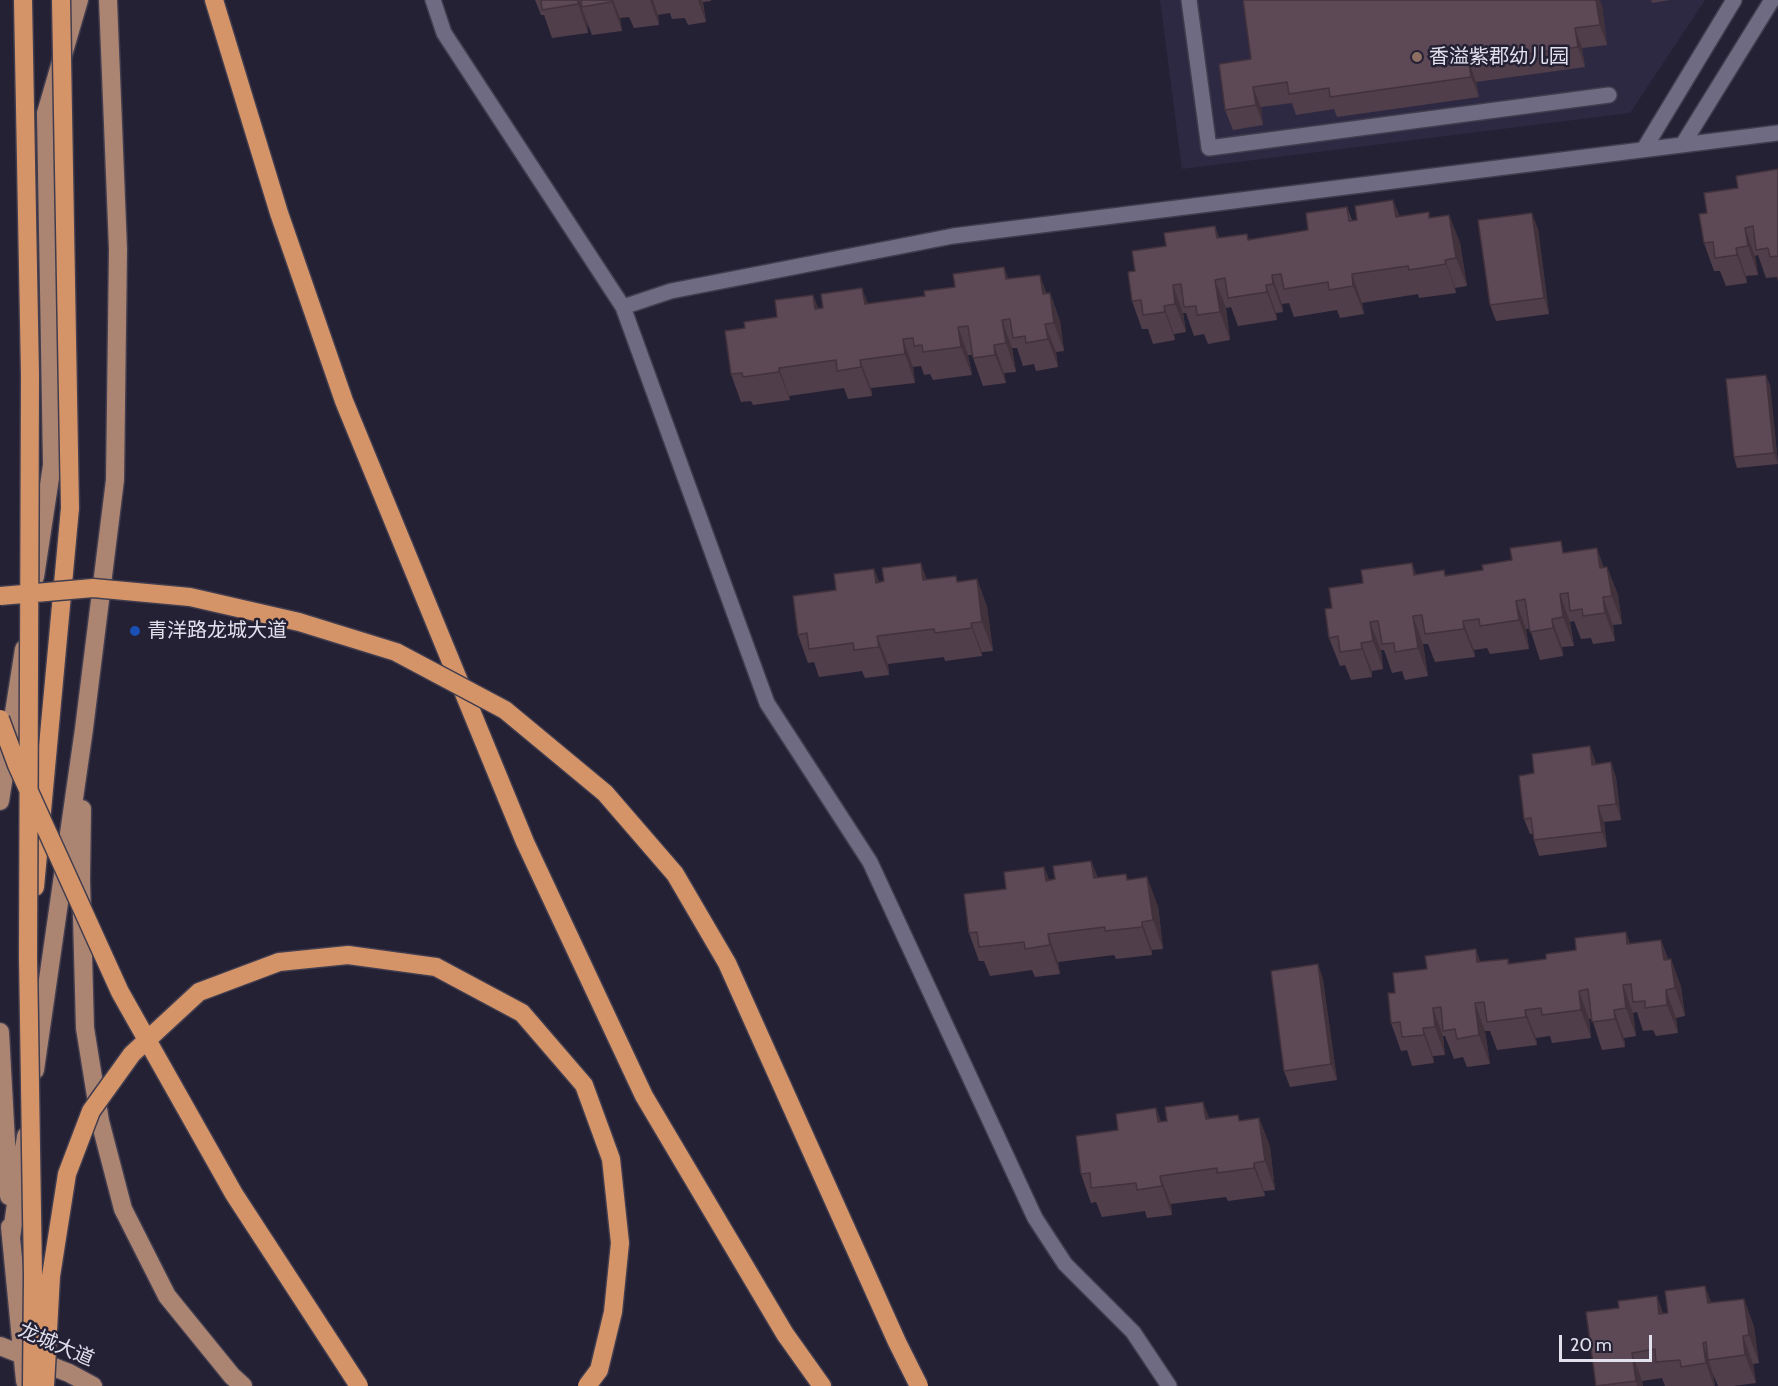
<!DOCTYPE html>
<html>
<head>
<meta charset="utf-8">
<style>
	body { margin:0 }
	#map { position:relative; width:1778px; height:1386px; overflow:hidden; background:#252135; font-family:Cabin,sans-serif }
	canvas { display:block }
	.scale { position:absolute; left:1559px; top:1335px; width:93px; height:27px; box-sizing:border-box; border:3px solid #e1e0ed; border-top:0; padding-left:8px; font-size:18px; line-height:21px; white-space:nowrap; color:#e1e0ed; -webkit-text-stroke:4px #252135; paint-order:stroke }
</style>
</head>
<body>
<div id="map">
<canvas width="1778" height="1386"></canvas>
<div class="scale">20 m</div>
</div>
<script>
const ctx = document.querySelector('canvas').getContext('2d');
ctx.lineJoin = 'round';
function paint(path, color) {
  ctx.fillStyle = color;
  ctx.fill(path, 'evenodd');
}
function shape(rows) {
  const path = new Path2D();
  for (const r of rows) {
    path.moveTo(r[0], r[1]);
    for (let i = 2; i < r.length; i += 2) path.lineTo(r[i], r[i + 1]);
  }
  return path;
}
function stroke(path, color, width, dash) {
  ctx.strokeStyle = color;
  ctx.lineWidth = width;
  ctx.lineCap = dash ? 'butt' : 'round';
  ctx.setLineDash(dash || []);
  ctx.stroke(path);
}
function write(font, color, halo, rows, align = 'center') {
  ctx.font = font + ' Cabin,"Noto Sans SC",sans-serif';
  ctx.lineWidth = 5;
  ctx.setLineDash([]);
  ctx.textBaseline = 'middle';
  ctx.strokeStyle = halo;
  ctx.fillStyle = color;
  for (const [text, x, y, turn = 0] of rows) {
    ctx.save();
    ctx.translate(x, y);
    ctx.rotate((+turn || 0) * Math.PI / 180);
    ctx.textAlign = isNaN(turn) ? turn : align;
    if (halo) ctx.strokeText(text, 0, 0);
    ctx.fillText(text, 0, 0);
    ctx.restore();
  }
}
const built = shape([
	[1160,0,1705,0,1630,113,1182,169]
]);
const lane = shape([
	[433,0,444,33,623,307,767,703,870,862,1035,1218,1065,1264,1133,1332,1169,1386],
	[1189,0,1209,148,1609,95],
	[1683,144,1772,0],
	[1644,149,1734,0],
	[623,307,671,291,953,236,1778,133]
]);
const primary = shape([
	[35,577,52,465,46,113,79,0],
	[0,801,24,649],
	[82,809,81,880,85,1028,100,1121,123,1209,167,1296,232,1376,243,1386],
	[0,1032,9,1196],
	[35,1070,84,729,115,480,118,249,108,0],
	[10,1227,25,1381],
	[11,1238,26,1136],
	[0,1346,69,1373,93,1386]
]);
const highway = shape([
	[214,0,279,213,344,401,525,842,644,1096,785,1334,822,1386],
	[35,887,70,508]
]);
const highwayBridge = shape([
	[23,0,30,375,28,957,33,1276,32,1386],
	[61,0,70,508],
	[0,596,93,588,190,597,299,622,396,652,505,710,605,793,675,874,727,963,897,1342,919,1386],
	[0,719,17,765,120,992,234,1194,359,1386],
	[45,1386,51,1276,67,1174,91,1111,132,1054,199,992,279,962,348,955,436,967,522,1013,584,1085,611,1159,620,1243,613,1312,599,1370,587,1386]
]);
const wall = shape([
	[535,0,711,0,711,1,703,2,706,22,688,25,685,18,672,19,670,13,658,15,659,25,634,28,629,17,620,18,622,31,592,35,587,22,588,33,552,38,544,15,541,15],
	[1651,0,1670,0,1652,3],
	[1602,5,1607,45,1582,48,1585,67,1476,82,1479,97,1337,117,1334,109,1296,115,1292,103,1261,107,1263,125,1233,130,1225,110,1251,59],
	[1778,169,1778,281,1777,277,1766,278,1758,255,1755,256,1758,275,1746,276,1747,283,1726,286,1720,271,1714,271,1704,243,1707,213,1738,188],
	[1393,200,1400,217,1431,218,1449,215,1460,243,1467,286,1455,288,1456,293,1419,298,1418,294,1362,303,1364,314,1340,318,1337,310,1294,317,1289,303,1282,304,1283,312,1276,313,1277,320,1238,326,1231,307,1226,308,1230,340,1208,344,1204,334,1194,336,1186,313,1183,313,1186,332,1174,334,1175,340,1153,344,1148,329,1142,329,1132,301,1135,271,1166,246,1215,226,1219,238,1249,239,1308,230,1347,207,1352,220,1357,220],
	[1538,229,1549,314,1496,321,1490,305],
	[1004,267,1008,279,1047,293,1050,293,1060,321,1064,351,1056,352,1058,367,1036,371,1034,364,1023,366,1017,348,1012,348,1016,372,1004,373,1006,383,983,386,972,355,968,355,972,375,933,380,930,374,924,375,921,366,913,367,915,383,871,388,872,396,848,399,844,388,789,396,790,400,753,405,751,401,741,402,731,374,745,328,777,317,813,295,818,308,868,304,925,296,955,287],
	[1770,385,1778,464,1737,468,1734,457],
	[1566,553,1604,567,1607,567,1618,595,1622,624,1613,625,1615,641,1593,644,1591,638,1581,639,1574,621,1570,622,1574,646,1562,647,1563,656,1540,660,1530,629,1526,629,1529,649,1490,654,1487,648,1474,650,1475,657,1435,662,1428,644,1423,644,1428,676,1405,680,1402,671,1392,673,1384,650,1381,650,1383,669,1372,671,1372,677,1351,680,1345,665,1340,666,1329,638,1332,608,1363,583,1412,563,1416,575,1444,570,1446,576,1483,570],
	[874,569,879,582,927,579,958,582,977,579,987,607,993,651,982,652,982,656,945,661,944,657,888,664,889,675,865,678,862,671,819,677,814,662,808,663,798,635,836,590],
	[1590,746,1596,764,1611,762,1616,778,1621,820,1604,822,1607,847,1539,856,1534,840,1533,834,1530,834,1524,819,1534,773],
	[1091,861,1098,878,1126,874,1128,880,1158,906,1163,949,1152,950,1152,955,1116,959,1114,955,1058,962,1060,974,1035,977,1032,970,990,976,984,961,979,961,969,933,1006,889,1044,867,1049,880,1055,879],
	[1626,932,1630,944,1661,940,1668,959,1671,959,1681,987,1685,1016,1676,1018,1678,1033,1656,1036,1653,1030,1643,1031,1637,1012,1633,1013,1636,1036,1624,1038,1625,1047,1602,1050,1592,1019,1589,1019,1591,1038,1552,1043,1550,1036,1536,1038,1537,1045,1497,1050,1490,1031,1485,1031,1490,1064,1467,1067,1463,1057,1454,1059,1445,1036,1443,1036,1445,1055,1433,1056,1434,1063,1412,1066,1407,1050,1401,1051,1391,1023,1395,993,1481,962,1508,959,1510,964,1546,959,1576,950],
	[1318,964,1323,980,1337,1080,1290,1087,1284,1071],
	[1203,1102,1209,1119,1238,1115,1240,1121,1259,1118,1270,1147,1275,1190,1264,1191,1265,1196,1228,1201,1226,1197,1171,1204,1172,1215,1147,1218,1145,1211,1102,1217,1096,1202,1091,1203,1081,1174,1161,1122,1167,1121],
	[1657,1296,1663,1314,1712,1303,1744,1299,1754,1327,1759,1363,1753,1364,1756,1383,1733,1386,1718,1386,1713,1374,1715,1386,1665,1386,1662,1378,1642,1381,1643,1386,1596,1386,1619,1308]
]);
const shadedWall = shape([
	[578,0,579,0,587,22,588,33,578,4],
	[611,0,613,0,620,18,622,31],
	[650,0,653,0,658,15,659,25],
	[698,0,702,0,706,22],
	[1596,0,1600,0,1602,5,1607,45,1600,25],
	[1575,28,1582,48,1585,67,1578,47],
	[1469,62,1476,82,1479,97,1471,77],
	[1253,87,1261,107,1263,125,1256,105],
	[1393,200,1404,228,1396,217],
	[1532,213,1538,229,1549,314,1544,298],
	[1449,215,1460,243,1467,286,1456,258],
	[1745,228,1755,256,1758,275,1748,246],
	[1736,248,1746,276,1747,283,1737,255],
	[1445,260,1455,288,1456,293,1446,264],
	[1004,267,1014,295,1006,279],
	[1352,274,1362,303,1364,314,1353,286],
	[1040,275,1050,303,1043,294],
	[1272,275,1282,304,1283,312,1273,284],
	[1215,280,1226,308,1230,340,1220,312],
	[1173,285,1183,313,1186,332,1175,304],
	[1266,285,1276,313,1277,320,1267,292],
	[862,288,873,316,865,304],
	[1050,293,1060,321,1064,351,1054,323],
	[813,295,824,323,815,309],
	[1164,306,1174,334,1175,340,1165,312],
	[1002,320,1012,348,1016,372,1006,343],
	[1045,324,1056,352,1058,367,1048,339],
	[958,327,968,355,972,375,961,347],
	[903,339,913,367,915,383,905,354],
	[994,345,1004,373,1006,383,995,355],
	[860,360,871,388,872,396,861,367],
	[779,368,789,396,790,400,779,372],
	[1766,375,1770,385,1778,464,1774,453],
	[1597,548,1607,576,1600,568],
	[921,563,931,591,923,580],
	[1412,563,1422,591,1414,575],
	[1607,567,1618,595,1622,624,1612,596],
	[874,569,884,597,876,583],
	[977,579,987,607,993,651,982,622],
	[1560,594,1570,622,1574,646,1563,617],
	[1603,597,1613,625,1615,641,1605,613],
	[1516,601,1526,629,1529,649,1519,620],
	[1413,616,1423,644,1428,676,1418,648],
	[1552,619,1562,647,1563,656,1553,628],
	[1463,621,1474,650,1475,657,1464,629],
	[1370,622,1381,650,1383,669,1373,641],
	[971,623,982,652,982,656,972,628],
	[877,636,888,664,889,675,879,647],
	[1361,643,1372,671,1372,677,1362,649],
	[1590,746,1595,762,1597,780,1592,765],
	[1611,762,1616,778,1621,820,1616,804],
	[1598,806,1604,822,1607,847,1602,832],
	[1091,861,1102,889,1094,878],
	[1044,867,1055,895,1046,881],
	[1147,877,1158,906,1163,949,1153,920],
	[1142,922,1152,950,1152,955,1142,927],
	[1626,932,1636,960,1627,944],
	[1048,934,1058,962,1060,974,1050,945],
	[1661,940,1671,968,1664,960],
	[1476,949,1486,978,1477,962],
	[1671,959,1681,987,1685,1016,1675,988],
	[1318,964,1323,980,1337,1080,1331,1064],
	[1623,985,1633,1013,1636,1036,1626,1008],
	[1666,990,1676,1018,1678,1033,1667,1005],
	[1579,991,1589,1019,1591,1038,1581,1010],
	[1475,1003,1485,1031,1490,1064,1479,1035],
	[1433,1008,1443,1036,1445,1055,1435,1027],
	[1525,1010,1536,1038,1537,1045,1526,1017],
	[1614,1010,1624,1038,1625,1047,1615,1019],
	[1423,1028,1433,1056,1434,1063,1424,1035],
	[1203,1102,1214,1130,1206,1119],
	[1156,1108,1167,1136,1158,1122],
	[1259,1118,1270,1147,1275,1190,1265,1161],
	[1254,1163,1264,1191,1265,1196,1254,1168],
	[1160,1176,1171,1204,1172,1215,1162,1186],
	[1705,1286,1716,1314,1708,1303],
	[1657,1296,1667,1324,1659,1314],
	[1744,1299,1754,1327,1759,1363,1749,1335],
	[1743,1336,1753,1364,1756,1383,1745,1355],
	[1703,1343,1713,1374,1715,1386,1714,1386,1706,1363],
	[1632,1353,1642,1381,1643,1386,1637,1386,1636,1381]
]);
const building = shape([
	[541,0,578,0,578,4,542,10,541,0],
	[581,0,611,0,611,2,582,7,581,0],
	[1243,0,1596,0,1600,25,1575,28,1578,47,1469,62,1471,77,1330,97,1329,88,1289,94,1287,82,1253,87,1256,105,1225,110,1219,64,1251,59,1243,0],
	[1778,169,1778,256,1770,257,1768,248,1756,250,1753,226,1745,228,1748,246,1736,248,1737,255,1715,258,1713,242,1704,243,1699,214,1707,213,1704,193,1738,188,1736,176,1778,169],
	[1393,200,1396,217,1429,212,1429,218,1449,215,1456,258,1445,260,1446,264,1409,270,1408,266,1352,274,1353,286,1329,290,1328,282,1284,289,1281,274,1272,275,1273,284,1266,285,1267,292,1228,298,1225,278,1215,280,1220,312,1197,315,1196,306,1184,307,1181,284,1173,285,1175,304,1164,306,1165,312,1143,315,1141,300,1132,301,1128,272,1135,271,1132,251,1166,246,1164,233,1215,226,1217,238,1247,234,1248,240,1308,230,1306,213,1347,207,1349,221,1357,220,1355,206,1393,200],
	[1532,213,1544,298,1490,305,1478,220,1532,213],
	[1004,267,1006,279,1040,275,1043,294,1050,293,1054,323,1045,324,1048,339,1026,343,1025,336,1013,338,1010,319,1002,320,1006,343,994,345,995,355,973,358,968,326,958,327,961,347,923,352,922,345,914,346,913,338,903,339,905,354,860,360,861,367,837,371,836,360,779,368,779,372,743,377,742,373,731,374,725,331,745,328,744,322,777,317,775,300,813,295,815,309,823,308,821,294,862,288,865,304,925,296,924,291,955,287,953,274,1004,267],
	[1766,375,1774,453,1734,457,1726,379,1766,375],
	[1561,541,1563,553,1597,548,1600,568,1607,567,1612,596,1603,597,1605,613,1583,616,1582,609,1570,611,1568,593,1560,594,1563,617,1552,619,1553,628,1530,632,1525,599,1516,601,1519,620,1480,626,1479,619,1463,621,1464,629,1425,634,1422,615,1413,616,1418,648,1395,652,1394,643,1382,644,1378,621,1370,622,1373,641,1361,643,1362,649,1340,652,1338,636,1329,638,1325,609,1332,608,1329,588,1363,583,1361,570,1412,563,1414,575,1444,570,1445,576,1483,570,1482,565,1512,560,1510,548,1561,541],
	[921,563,923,580,956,576,957,582,977,579,982,622,971,623,972,628,935,633,934,629,877,636,879,647,854,650,853,643,809,649,807,633,798,635,793,596,836,590,834,574,874,569,876,583,884,581,882,568,921,563],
	[1590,746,1592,765,1611,762,1616,804,1598,806,1602,832,1534,840,1531,818,1524,819,1519,776,1534,773,1532,754,1590,746],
	[1091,861,1094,878,1126,874,1127,880,1147,877,1153,920,1142,922,1142,927,1105,931,1105,927,1048,934,1050,945,1025,949,1024,942,979,947,977,932,969,933,964,894,1006,889,1004,872,1044,867,1046,881,1055,879,1053,866,1091,861],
	[1626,932,1627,944,1661,940,1664,960,1671,959,1675,988,1666,990,1667,1005,1645,1008,1645,1001,1633,1002,1631,984,1623,985,1626,1008,1614,1010,1615,1019,1592,1022,1588,989,1579,991,1581,1010,1542,1015,1541,1008,1525,1010,1526,1017,1487,1022,1484,1002,1475,1003,1479,1035,1457,1039,1455,1029,1443,1031,1441,1007,1433,1008,1435,1027,1423,1028,1424,1035,1402,1037,1400,1022,1391,1023,1388,993,1395,993,1393,973,1427,969,1425,956,1476,949,1477,962,1508,959,1508,964,1546,959,1546,954,1576,950,1575,938,1626,932],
	[1318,964,1331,1064,1284,1071,1271,971,1318,964],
	[1203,1102,1206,1119,1238,1115,1239,1121,1259,1118,1265,1161,1254,1163,1254,1168,1217,1173,1217,1168,1160,1176,1162,1186,1137,1190,1136,1183,1091,1188,1090,1173,1081,1174,1076,1136,1118,1130,1116,1114,1156,1108,1158,1122,1167,1121,1165,1107,1203,1102],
	[1705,1286,1708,1303,1744,1299,1749,1335,1743,1336,1745,1355,1708,1360,1706,1342,1703,1343,1706,1363,1681,1367,1680,1360,1656,1362,1655,1349,1632,1353,1636,1381,1596,1386,1586,1312,1619,1308,1618,1301,1657,1296,1659,1314,1668,1313,1665,1291,1705,1286]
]);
const markers = [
	[1417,57,6,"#8d6e63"],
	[135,631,6,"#1a4fb4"]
];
const poiNames = [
	["香溢紫郡幼儿园",1429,57],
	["青洋路龙城大道",147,631]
];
const streetNames = [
	["龙城大道",56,1345,23]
];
paint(built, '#2e2943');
stroke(lane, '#413d4e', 18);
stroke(primary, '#413d4e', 21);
stroke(highway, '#413d4e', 21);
stroke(lane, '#6f6b82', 15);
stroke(primary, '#ac8472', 18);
stroke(highway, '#d59468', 18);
stroke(highwayBridge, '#413d4e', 21, []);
stroke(highwayBridge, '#d59468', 18);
paint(wall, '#503e4a');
paint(shadedWall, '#41323c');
paint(building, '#5d4856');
stroke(building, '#41323c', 1.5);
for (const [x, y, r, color] of markers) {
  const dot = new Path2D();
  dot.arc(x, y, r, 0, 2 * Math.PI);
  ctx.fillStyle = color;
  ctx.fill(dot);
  stroke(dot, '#252135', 2);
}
write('20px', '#e1e0ed', '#252135', poiNames, 'left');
write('20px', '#e1e0ed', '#252135', streetNames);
</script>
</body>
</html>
